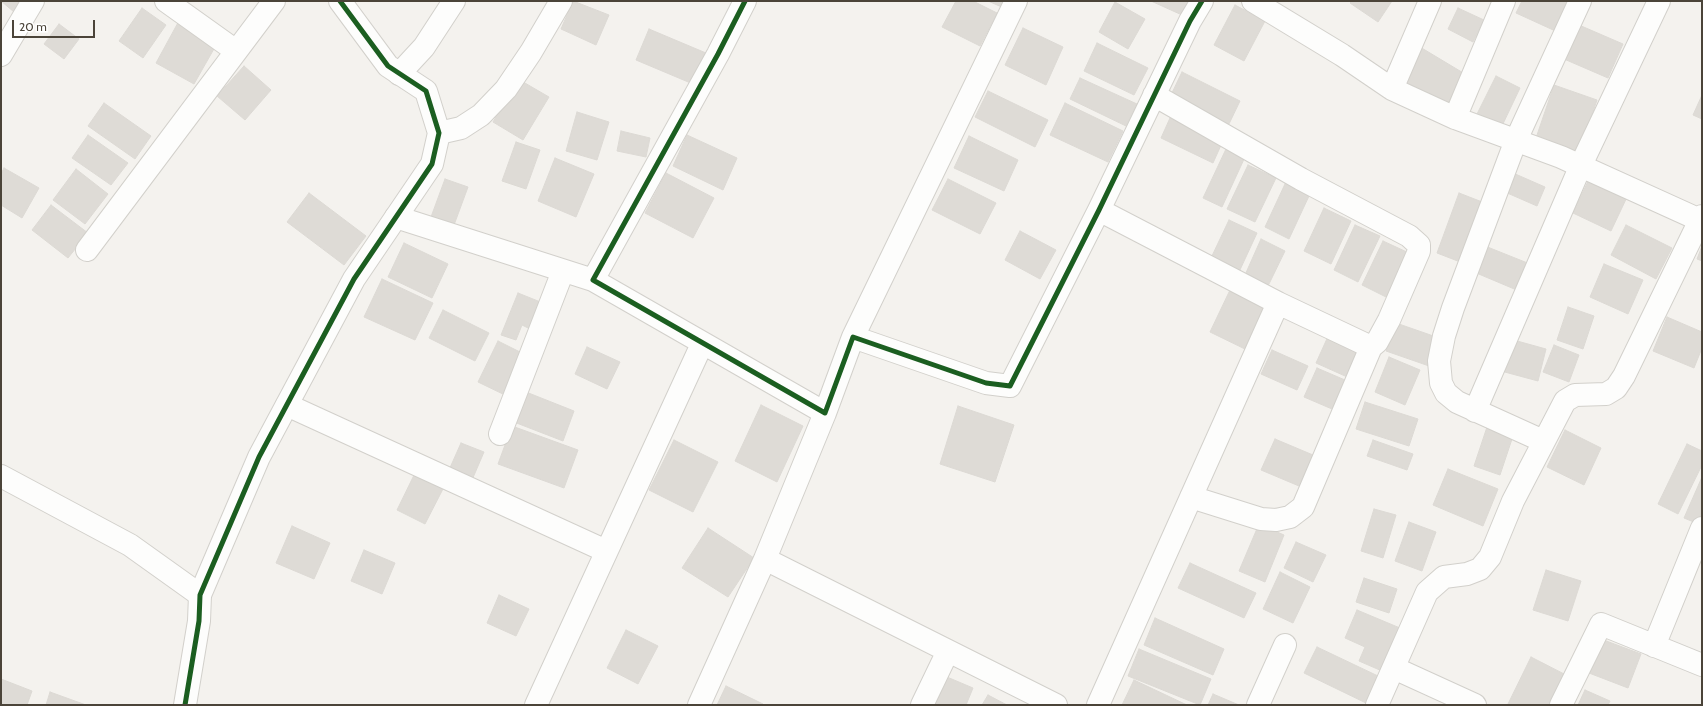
<!DOCTYPE html>
<html>
<head>
<meta charset="utf-8">
<style>
	body { margin:0 }
	#map { position:relative; width:1703px; height:706px; overflow:hidden; background:#f4f2ee; font-family:Cabin,sans-serif }
	canvas { display:block }
	.frame { position:absolute; inset:0; border:2px solid #4b4439; pointer-events:none }
	.scale { position:absolute; left:12px; top:20px; width:83px; height:18px; box-sizing:border-box; border:2px solid #4b4439; border-top:0; padding-left:5px; font-size:12px; line-height:14px; white-space:nowrap; color:#4b4439; -webkit-text-stroke:3px #fff; paint-order:stroke }
</style>
</head>
<body>
<div id="map">
<canvas width="1703" height="706"></canvas>
<div class="frame"></div>
<div class="scale">20 m</div>
</div>
<script>
const ctx = document.querySelector('canvas').getContext('2d');
ctx.lineJoin = 'round';
function paint(path, color) {
  ctx.fillStyle = color;
  ctx.fill(path, 'evenodd');
}
function shape(rows) {
  const path = new Path2D();
  for (const r of rows) {
    path.moveTo(r[0], r[1]);
    for (let i = 2; i < r.length; i += 2) path.lineTo(r[i], r[i + 1]);
  }
  return path;
}
function stroke(path, color, width, dash) {
  ctx.strokeStyle = color;
  ctx.lineWidth = width;
  ctx.lineCap = dash ? 'butt' : 'round';
  ctx.setLineDash(dash || []);
  ctx.stroke(path);
}
const building = shape([
	[1,1,22,1,14,12,1,1],
	[573,1,609,15,596,45,561,29,573,1],
	[956,1,973,1,997,13,980,46,942,27,956,1],
	[988,1,1008,1,1004,8,988,1],
	[1151,1,1188,1,1182,15,1151,1],
	[1352,1,1392,1,1378,22,1350,3,1352,1],
	[1522,1,1577,1,1562,34,1516,13,1522,1],
	[1115,2,1145,19,1128,49,1099,32,1115,2],
	[1235,5,1265,21,1244,61,1214,45,1235,5],
	[142,8,166,25,143,58,119,41,142,8],
	[1458,8,1484,20,1473,42,1448,29,1458,8],
	[180,19,219,40,194,84,156,63,180,19],
	[59,24,79,39,64,59,44,44,59,24],
	[1579,25,1623,44,1608,78,1564,59,1579,25],
	[1023,28,1063,47,1046,85,1005,65,1023,28],
	[649,29,706,53,693,84,636,60,649,29],
	[1097,43,1148,68,1134,95,1084,71,1097,43],
	[1420,47,1470,77,1450,111,1400,80,1420,47],
	[244,66,271,90,245,120,217,96,244,66],
	[1182,72,1240,101,1228,126,1170,97,1182,72],
	[1496,76,1520,88,1501,128,1476,116,1496,76],
	[1080,78,1137,104,1126,126,1070,99,1080,78],
	[518,79,549,97,523,140,493,122,518,79],
	[1554,85,1597,100,1578,156,1535,141,1554,85],
	[988,91,1048,120,1035,147,975,117,988,91],
	[1702,95,1702,119,1693,115,1702,95],
	[104,103,151,136,135,159,88,126,104,103],
	[1065,103,1123,131,1108,162,1050,135,1065,103],
	[577,112,609,122,597,160,566,151,577,112],
	[1170,118,1222,143,1213,163,1161,138,1170,118],
	[621,131,650,138,646,157,617,151,621,131],
	[88,135,128,163,111,185,72,158,88,135],
	[687,135,737,158,723,190,673,166,687,135],
	[969,136,1018,160,1004,191,954,168,969,136],
	[516,142,540,150,526,189,502,181,516,142],
	[1226,149,1245,157,1222,207,1203,198,1226,149],
	[555,158,594,174,576,217,538,201,555,158],
	[1248,165,1276,178,1255,222,1227,209,1248,165],
	[4,168,39,188,22,218,1,205,1,174,4,168],
	[76,169,108,194,85,224,53,200,76,169],
	[666,173,714,198,693,238,645,213,666,173],
	[1513,173,1545,187,1537,206,1505,192,1513,173],
	[1590,177,1628,195,1611,231,1573,213,1590,177],
	[445,179,468,187,454,225,431,217,445,179],
	[948,179,996,203,980,234,932,210,948,179],
	[1285,184,1309,196,1289,239,1265,227,1285,184],
	[309,193,366,236,344,265,287,222,309,193],
	[1459,193,1490,205,1468,265,1437,253,1459,193],
	[51,205,88,233,68,258,32,230,51,205],
	[1324,208,1351,221,1331,264,1304,251,1324,208],
	[1229,220,1257,233,1239,272,1211,258,1229,220],
	[1355,225,1380,236,1358,282,1334,270,1355,225],
	[1626,225,1672,248,1656,279,1611,255,1626,225],
	[1020,231,1056,250,1040,279,1005,260,1020,231],
	[1261,239,1285,251,1268,286,1245,275,1261,239],
	[1383,241,1409,253,1388,298,1362,285,1383,241],
	[404,243,448,264,432,298,388,277,404,243],
	[1485,246,1530,264,1519,291,1474,272,1485,246],
	[1702,246,1702,261,1697,259,1702,246],
	[1604,264,1643,280,1628,314,1590,297,1604,264],
	[382,279,433,303,415,340,364,317,382,279],
	[1230,290,1267,307,1247,350,1210,332,1230,290],
	[518,293,543,303,532,330,522,325,516,340,501,335,518,293],
	[1568,307,1594,316,1583,349,1557,340,1568,307],
	[443,310,489,333,475,361,429,338,443,310],
	[1667,317,1702,332,1702,348,1694,368,1653,351,1667,317],
	[1396,323,1442,339,1432,367,1386,351,1396,323],
	[1330,332,1367,349,1354,380,1316,363,1330,332],
	[1510,339,1546,349,1538,381,1501,371,1510,339],
	[498,341,526,355,507,396,478,382,498,341],
	[1554,345,1579,355,1569,382,1543,372,1554,345],
	[587,347,620,362,607,389,575,374,587,347],
	[1272,350,1308,366,1297,390,1261,374,1272,350],
	[1389,357,1420,370,1405,405,1375,392,1389,357],
	[1317,368,1352,383,1339,412,1304,397,1317,368],
	[526,392,574,411,563,441,514,422,526,392],
	[1365,402,1418,419,1409,446,1356,429,1365,402],
	[761,405,803,426,777,482,735,461,761,405],
	[958,406,1014,425,995,482,940,464,958,406],
	[512,426,578,450,564,488,498,464,512,426],
	[1487,427,1513,436,1500,475,1474,466,1487,427],
	[1565,430,1601,448,1584,485,1547,467,1565,430],
	[1275,439,1313,455,1299,486,1261,470,1275,439],
	[674,440,718,462,693,512,649,490,674,440],
	[1373,440,1413,454,1407,470,1367,456,1373,440],
	[461,443,484,452,472,480,449,470,461,443],
	[1687,444,1702,451,1702,465,1678,514,1658,504,1687,444],
	[1448,469,1498,489,1483,526,1433,505,1448,469],
	[416,471,445,485,425,524,397,510,416,471],
	[1702,477,1702,523,1701,525,1684,518,1702,477],
	[1374,509,1396,515,1383,558,1361,551,1374,509],
	[1409,522,1436,532,1422,571,1395,561,1409,522],
	[1259,524,1284,535,1265,582,1239,571,1259,524],
	[292,526,330,543,314,579,276,563,292,526],
	[708,528,754,558,728,597,682,568,708,528],
	[1296,542,1326,555,1313,582,1284,568,1296,542],
	[364,550,395,563,382,594,351,581,364,550],
	[1190,563,1256,593,1244,618,1178,588,1190,563],
	[1546,570,1581,581,1568,621,1533,610,1546,570],
	[1280,572,1310,587,1293,623,1263,609,1280,572],
	[1364,578,1397,589,1389,613,1356,602,1364,578],
	[499,595,529,609,516,636,487,623,499,595],
	[1357,610,1400,628,1382,671,1359,661,1365,647,1345,638,1357,610],
	[1155,618,1224,649,1213,675,1144,645,1155,618],
	[626,630,658,646,638,684,607,668,626,630],
	[1601,639,1641,654,1628,688,1589,673,1601,639],
	[1317,647,1378,676,1366,703,1304,673,1317,647],
	[1139,649,1211,679,1200,705,1128,676,1139,649],
	[1531,657,1568,676,1554,705,1508,704,1531,657],
	[947,677,973,688,966,705,935,705,947,677],
	[1,679,32,691,27,705,1,705,1,679],
	[1134,680,1187,705,1122,705,1134,680],
	[726,686,763,704,762,705,717,705,726,686],
	[1585,690,1610,701,1608,705,1578,705,1585,690],
	[50,692,86,705,46,705,50,692],
	[1213,694,1239,705,1208,705,1213,694],
	[988,695,1007,705,982,705,988,695]
]);
const minor = shape([
	[166,1,236,51],
	[745,1,718,54,593,280,825,413,853,337,986,383,1010,386,1099,210,1190,21,1202,1],
	[1253,1,1342,55,1392,89,1455,118,1561,157,1702,221],
	[1,55,33,1],
	[399,74,424,47,454,1],
	[1392,89,1430,1],
	[1154,95,1301,179,1409,236,1419,245,1419,251,1389,320,1377,342,1371,347,1278,303],
	[1455,118,1504,1],
	[439,133,461,128,481,115,506,89,531,52,561,1],
	[396,217,593,280],
	[87,250,274,1],
	[853,337,1016,1],
	[287,405,606,551],
	[1475,411,1581,165,1659,1],
	[500,434,563,271],
	[1543,441,1457,402,1446,393,1441,383,1439,361,1444,336,1453,308,1516,140,1580,1],
	[1,476,130,545,200,595],
	[1191,497,1261,519,1276,520,1290,517,1303,507,1371,347],
	[765,559,1056,705],
	[1654,646,1702,528],
	[1394,668,1475,705],
	[536,705,702,344],
	[699,705,765,559,825,413],
	[922,705,948,651],
	[1098,705,1278,303,1099,210],
	[1258,705,1285,645],
	[1377,705,1427,592,1444,577,1467,574,1480,569,1490,557,1513,501,1565,401,1575,395,1606,394,1616,388,1624,376,1702,216],
	[1561,705,1601,624,1702,665]
]);
const tertiary = shape([
	[185,705,199,621,200,595,259,457,354,279,432,164,439,133,426,91,388,66,340,1]
]);
const cycleway = shape([
	[745,1,718,54,593,280,825,413,853,337,986,383,1010,386,1099,210,1190,21,1202,1],
	[185,705,199,621,200,595,259,457,354,279,432,164,439,133,426,91,388,66,340,1]
]);
paint(building, '#dedbd6');
stroke(building, '#dcd9d4', 1);
stroke(minor, '#d2d0cb', 24);
stroke(tertiary, '#d2d0cb', 24);
stroke(minor, '#fdfdfc', 22);
stroke(tertiary, '#fdfdfc', 22);
stroke(cycleway, '#1b5e20', 5);
</script>
</body>
</html>
